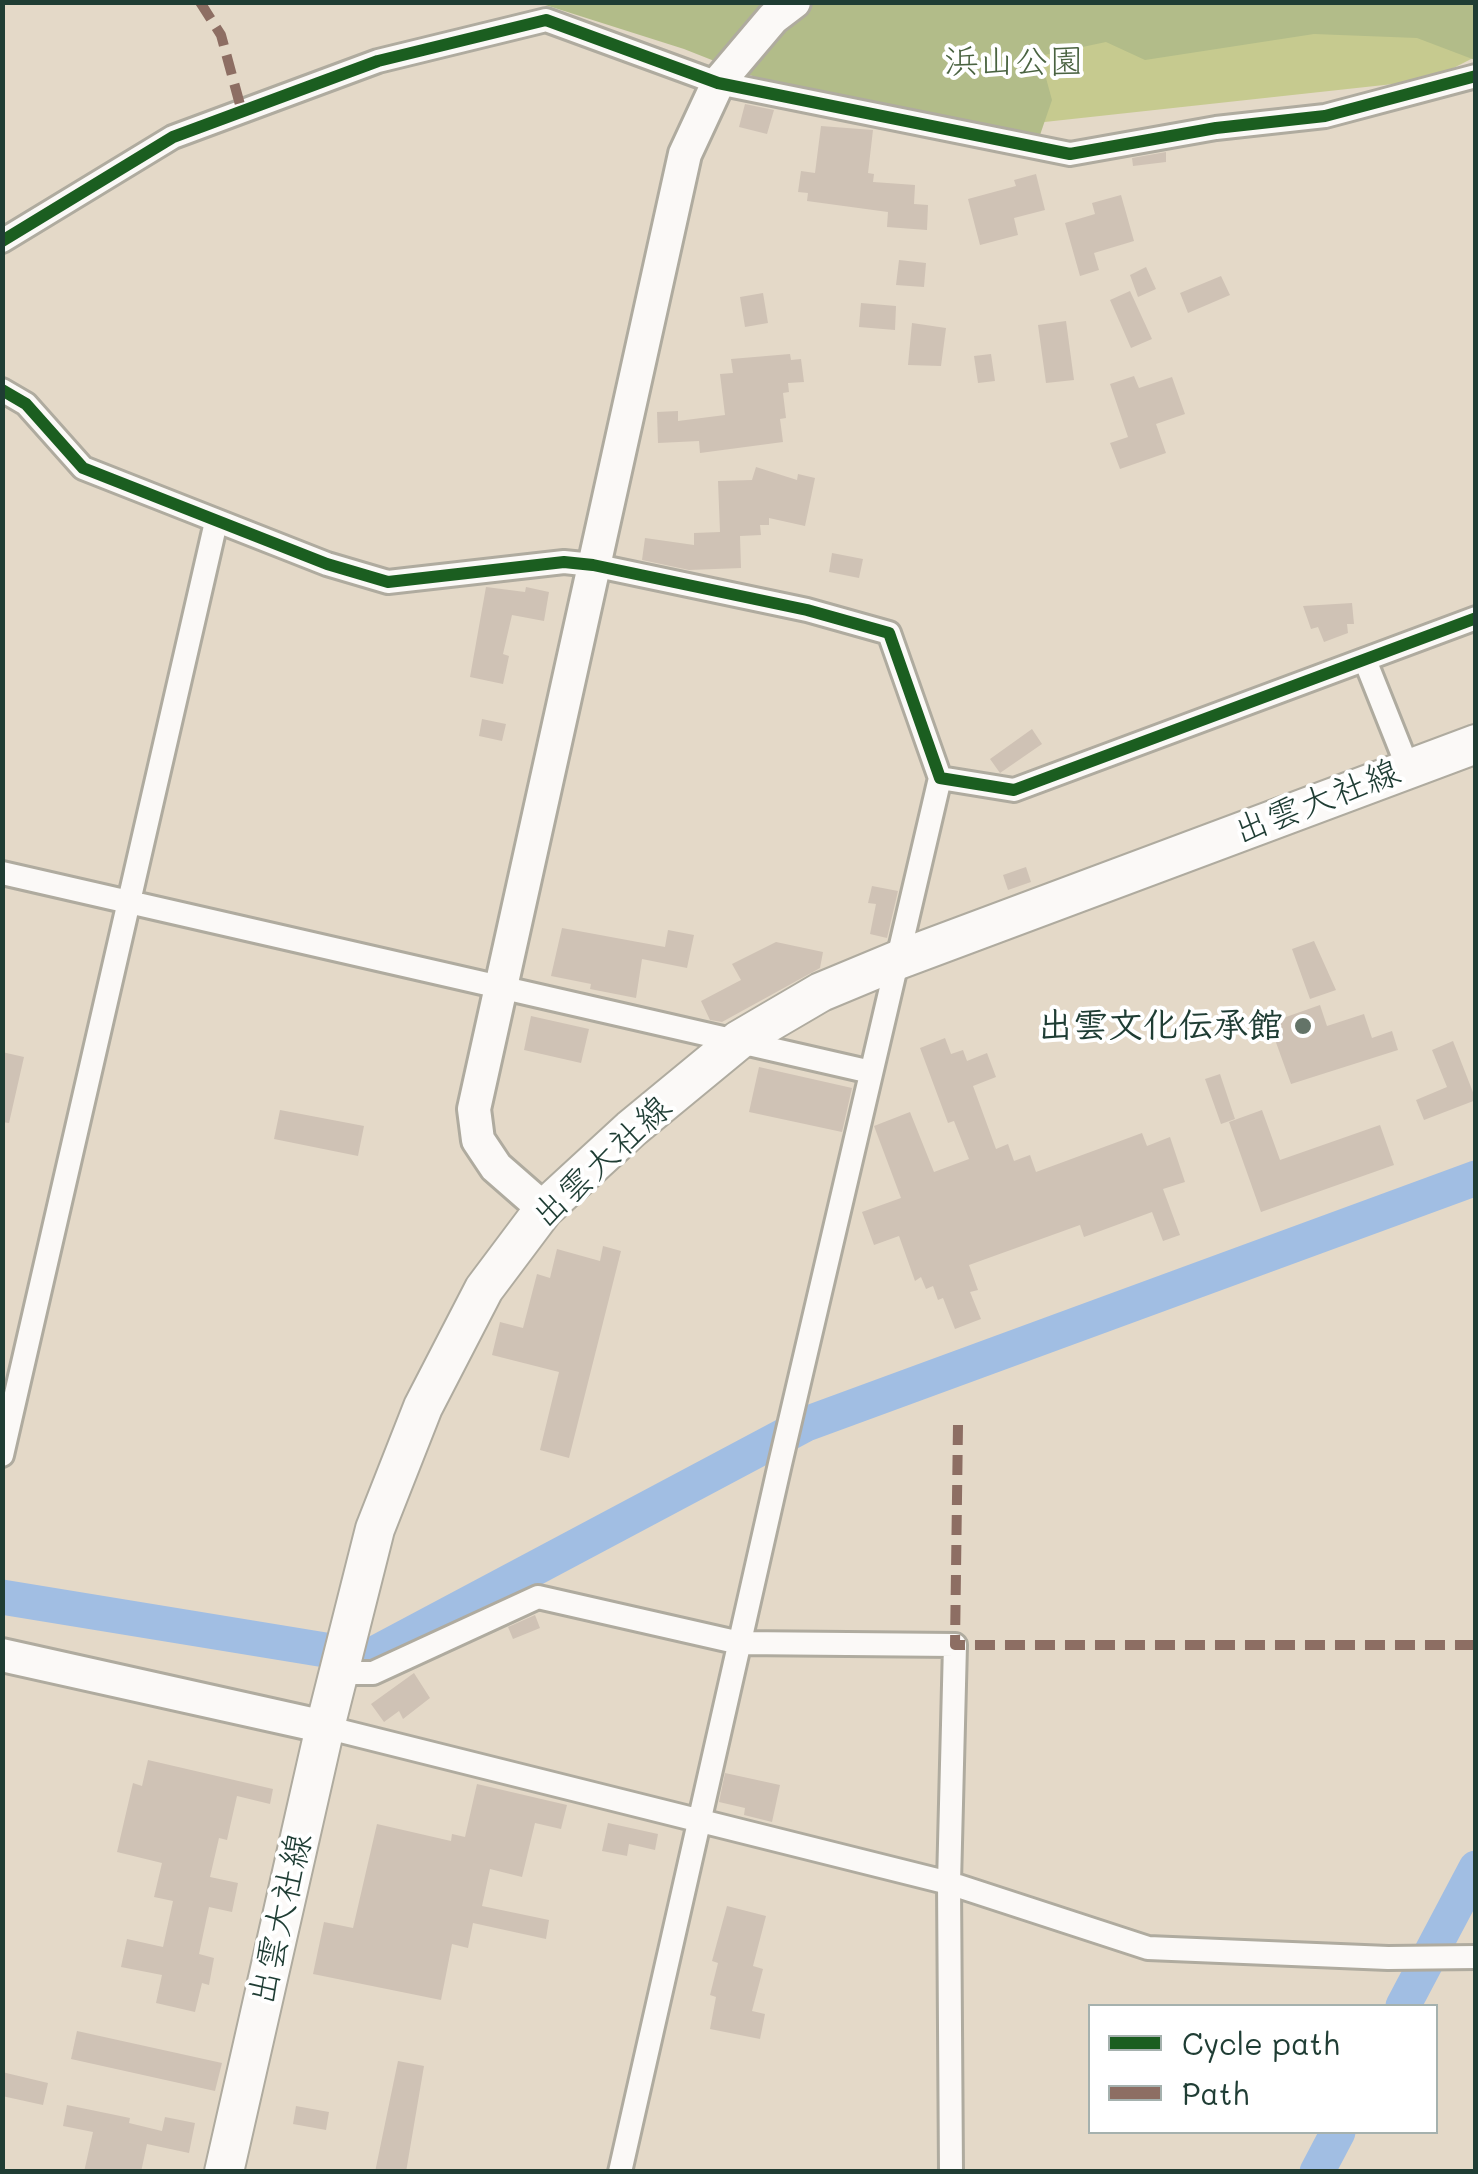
<!DOCTYPE html>
<html>
<head>
<meta charset="utf-8">
<style>
	body { margin:0 }
	#map { position:relative; width:1478px; height:2174px; overflow:hidden; background:#e4d9c8; font-family:Mali,sans-serif }
	canvas { display:block }
	.frame { position:absolute; inset:0; border:5px solid #1f3d34; pointer-events:none }
	.legend { position:absolute; left:1088px; top:2004px; width:350px; height:130px; box-sizing:border-box; background:#fff; border:2px solid #a5b1ae; margin:0; padding:12px 18px; list-style:none; font-size:30px; color:#1f3d34 }
	.legend li { display:flex; align-items:center; gap:20px; height:50px }
	.legend b { width:50px; border:2px solid #a5b1ae }
</style>
</head>
<body>
<div id="map">
<canvas width="1478" height="2174"></canvas>
<div class="frame"></div>
<ul class="legend">
<li><b style="height:12px;background:#1b5e20"></b>Cycle path</li>
<li><b style="height:12px;background:#8d6e63"></b>Path</li>
</ul>
</div>
<script>
const ctx = document.querySelector('canvas').getContext('2d');
ctx.lineJoin = 'round';
function paint(path, color) {
  ctx.fillStyle = color;
  ctx.fill(path, 'evenodd');
}
function shape(rows) {
  const path = new Path2D();
  for (const r of rows) {
    path.moveTo(r[0], r[1]);
    for (let i = 2; i < r.length; i += 2) path.lineTo(r[i], r[i + 1]);
  }
  return path;
}
function stroke(path, color, width, dash) {
  ctx.strokeStyle = color;
  ctx.lineWidth = width;
  ctx.lineCap = dash ? 'butt' : 'round';
  ctx.setLineDash(dash || []);
  ctx.stroke(path);
}
function write(font, color, halo, rows, align = 'center') {
  ctx.font = font + ' Mali,"Klee One",sans-serif';
  ctx.lineWidth = 8;
  ctx.setLineDash([]);
  ctx.textBaseline = 'middle';
  ctx.strokeStyle = halo;
  ctx.fillStyle = color;
  for (const [text, x, y, turn = 0] of rows) {
    ctx.save();
    ctx.translate(x, y);
    ctx.rotate((+turn || 0) * Math.PI / 180);
    ctx.textAlign = isNaN(turn) ? turn : align;
    if (halo) ctx.strokeText(text, 0, 0);
    ctx.fillText(text, 0, 0);
    ctx.restore();
  }
}
const green = shape([
	[1475,3,1475,57,1430,80,1017,125,815,10]
]);
const forest = shape([
	[539,3,1475,3,1475,60,1417,38,1314,34,1145,60,1106,42,1040,56,1052,100,1040,135,755,77,684,49]
]);
const river = shape([
	[2,1597,368,1657,806,1424,1476,1178],
	[1403,2006,1476,1868],
	[1317,2172,1338,2132]
]);
const building = shape([
	[745,104,774,110,767,134,739,127],
	[821,126,873,130,868,173,874,174,873,182,915,185,914,204,928,205,927,230,887,227,888,212,807,201,808,193,798,192,801,171,815,173],
	[1166,152,1166,162,1133,166,1132,158],
	[1036,174,1045,210,1014,218,1018,235,980,245,968,199,1016,186,1014,180],
	[1121,195,1134,241,1094,253,1099,270,1080,276,1065,223,1095,214,1092,203],
	[899,260,926,263,924,287,896,285],
	[1146,267,1156,289,1138,297,1130,275],
	[1221,276,1230,295,1188,313,1180,293],
	[1130,291,1152,339,1131,348,1110,300],
	[763,293,768,323,745,327,740,297],
	[861,303,896,306,895,330,859,327],
	[1066,321,1074,380,1046,383,1038,325],
	[912,323,946,328,941,366,908,365],
	[790,354,791,360,801,359,804,382,788,383,789,392,783,393,786,418,780,419,783,442,700,453,699,441,658,443,657,412,678,411,678,421,725,415,720,374,733,373,731,359],
	[991,354,995,381,978,383,974,356],
	[1134,376,1139,388,1172,377,1185,414,1156,424,1166,453,1120,469,1110,443,1128,437,1110,384],
	[756,467,797,480,798,474,815,478,805,526,769,518,769,525,760,525,761,535,740,536,741,568,689,570,642,560,645,538,694,545,694,533,720,532,718,481,752,480],
	[832,553,863,559,859,578,829,572],
	[486,587,525,592,526,587,549,592,544,621,512,615,503,654,509,656,503,684,470,677],
	[1352,603,1354,624,1347,624,1348,633,1324,642,1318,627,1311,629,1303,606],
	[482,719,506,724,502,741,479,736],
	[1032,729,1042,744,1000,773,990,759],
	[1026,867,1031,882,1008,890,1003,875],
	[872,886,898,891,887,938,870,934,876,904,868,903],
	[562,928,665,947,668,930,694,935,687,968,642,959,636,998,590,989,591,984,551,976],
	[1314,941,1336,990,1310,999,1292,949],
	[776,942,823,952,820,968,722,1022,710,1020,701,1001,741,980,732,964],
	[1320,1005,1327,1026,1364,1014,1372,1038,1392,1031,1398,1050,1291,1084,1269,1023],
	[531,1016,589,1029,581,1063,524,1050],
	[945,1038,951,1054,963,1050,967,1061,987,1053,996,1077,973,1086,996,1149,1008,1144,1014,1161,1030,1155,1036,1172,1142,1133,1147,1146,1170,1137,1185,1182,1163,1189,1180,1235,1163,1241,1152,1212,1084,1237,1080,1225,969,1265,978,1290,970,1292,981,1319,955,1329,943,1298,938,1300,933,1286,926,1289,921,1277,915,1281,899,1236,874,1245,862,1212,901,1198,874,1126,910,1112,934,1172,969,1159,954,1121,948,1123,920,1048],
	[1453,1041,1476,1100,1424,1120,1416,1100,1447,1087,1432,1050],
	[2,1052,24,1057,9,1123,2,1122],
	[759,1067,852,1088,842,1132,749,1112],
	[1220,1074,1235,1119,1221,1124,1205,1079],
	[280,1110,364,1126,358,1156,274,1139],
	[1262,1110,1280,1160,1380,1125,1394,1165,1261,1212,1229,1122],
	[603,1246,621,1251,569,1458,540,1450,559,1372,492,1355,500,1322,523,1328,537,1274,550,1278,557,1249,600,1261],
	[535,1615,540,1628,513,1639,508,1627],
	[414,1673,430,1698,403,1719,399,1711,384,1722,371,1704],
	[148,1760,273,1789,270,1804,237,1796,227,1840,219,1838,210,1877,238,1883,232,1912,209,1907,199,1954,214,1958,209,1985,202,1983,195,2012,156,2003,162,1975,121,1967,127,1939,163,1947,173,1901,154,1897,162,1863,117,1852,133,1783,142,1786],
	[725,1773,780,1785,772,1822,744,1815,745,1808,719,1802],
	[477,1784,567,1805,561,1829,535,1823,522,1877,490,1869,482,1906,549,1920,546,1939,473,1923,468,1948,452,1944,441,2000,313,1974,324,1922,353,1928,377,1824,451,1841,452,1834,465,1837],
	[608,1823,658,1834,655,1850,629,1844,627,1856,602,1851],
	[727,1906,766,1916,753,1966,763,1969,752,2011,765,2014,760,2039,710,2029,716,1997,710,1995,718,1963,712,1961],
	[77,2031,222,2063,215,2091,71,2059],
	[398,2061,424,2066,406,2172,375,2172],
	[2,2072,48,2083,43,2105,2,2096],
	[67,2105,130,2118,129,2123,162,2131,165,2117,195,2123,189,2153,147,2144,141,2172,84,2172,93,2132,63,2126],
	[296,2106,329,2112,326,2130,293,2124]
]);
const street = shape([
	[2,241,173,137,378,61,546,20,718,83,1070,154,1216,128,1325,116,1476,76],
	[2,390,26,404,83,468,327,564,388,582,564,562,593,565,807,610,889,633,940,778,1014,790,1476,618],
	[1365,660,1408,768],
	[2,873,871,1072],
	[2,1455,216,522],
	[338,1673,373,1673,538,1597,740,1643,955,1645,949,1883,951,2172],
	[325,1727,949,1883,1148,1948,1388,1958,1476,1957],
	[620,2172,780,1464,940,778]
]);
const secondary = shape([
	[544,1209,496,1167,478,1140,474,1109,685,154,718,83,773,18,794,2],
	[2,1655,325,1727]
]);
const primary = shape([
	[224,2172,325,1727,375,1529,423,1407,484,1289,544,1209,631,1129,739,1040,821,992,898,960,1476,744]
]);
const quiet = shape([
	[200,2,221,35,242,112],
	[958,1425,955,1645,1476,1645]
]);
const cycleway = shape([
	[2,241,173,137,378,61,546,20,718,83,1070,154,1216,128,1325,116,1476,76],
	[2,390,26,404,83,468,327,564,388,582,564,562,593,565,807,610,889,633,940,778,1014,790,1476,618]
]);
const markers = [
	[1303,1026,10,"#647468"]
];
const parkNames = [
	["浜山公園",1014,62]
];
const streetNames = [
	["出雲大社線",1317,802,-21],
	["出雲大社線",602,1162,-43],
	["出雲大社線",281,1919,-77]
];
const poiNames = [
	["出雲文化伝承館",1283,1026]
];
paint(green, '#c6ca8f');
paint(forest, '#b2bc89');
stroke(river, '#a1bee3', 35);
paint(building, '#cfc2b5');
stroke(street, '#afab9f', 28);
stroke(secondary, '#afab9f', 38);
stroke(primary, '#afab9f', 42);
stroke(street, '#fbf9f7', 22);
stroke(secondary, '#fbf9f7', 32);
stroke(primary, '#fbf9f7', 38);
stroke(quiet, '#8d6e63', 10, [20, 10]);
stroke(cycleway, '#1b5e20', 12);
for (const [x, y, r, color] of markers) {
  const dot = new Path2D();
  dot.arc(x, y, r, 0, 2 * Math.PI);
  ctx.fillStyle = color;
  ctx.fill(dot);
  stroke(dot, '#fff', 4);
}
write('35px', '#4a6341', '#fff', parkNames);
write('35px', '#1f3d34', '#fff', streetNames);
write('bold 35px', '#1f3d34', '#fff', poiNames, 'right');
</script>
</body>
</html>
